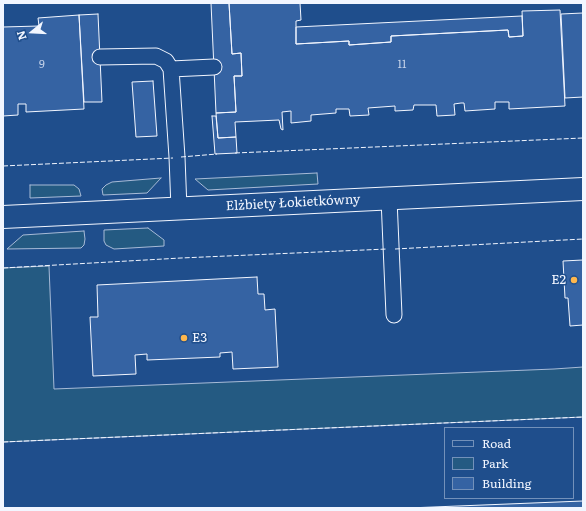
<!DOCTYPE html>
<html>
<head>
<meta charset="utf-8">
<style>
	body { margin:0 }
	#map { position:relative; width:586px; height:511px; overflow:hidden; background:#1f4e8c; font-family:Literata,serif }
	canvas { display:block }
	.frame { position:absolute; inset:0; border:4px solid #f2f6ff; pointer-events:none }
	.legend { position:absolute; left:444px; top:427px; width:130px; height:72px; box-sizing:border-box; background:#1f4e8c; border:1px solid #7391ba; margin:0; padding:5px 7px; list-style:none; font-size:12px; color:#f2f6ff }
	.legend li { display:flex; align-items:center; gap:8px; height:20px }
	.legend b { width:20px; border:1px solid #7391ba }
	.north { position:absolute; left:12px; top:12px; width:40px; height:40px; -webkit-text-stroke:3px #1f4e8c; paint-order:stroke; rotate:252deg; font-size:11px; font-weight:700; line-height:16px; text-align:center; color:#f2f6ff }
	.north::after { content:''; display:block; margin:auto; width:14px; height:18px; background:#f2f6ff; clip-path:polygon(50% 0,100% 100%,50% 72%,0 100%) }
</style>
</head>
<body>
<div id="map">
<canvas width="586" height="511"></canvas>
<div class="frame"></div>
<ul class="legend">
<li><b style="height:5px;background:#1f4e8c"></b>Road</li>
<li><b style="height:11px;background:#245a82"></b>Park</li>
<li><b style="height:11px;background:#3563a3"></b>Building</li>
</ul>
<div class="north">N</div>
</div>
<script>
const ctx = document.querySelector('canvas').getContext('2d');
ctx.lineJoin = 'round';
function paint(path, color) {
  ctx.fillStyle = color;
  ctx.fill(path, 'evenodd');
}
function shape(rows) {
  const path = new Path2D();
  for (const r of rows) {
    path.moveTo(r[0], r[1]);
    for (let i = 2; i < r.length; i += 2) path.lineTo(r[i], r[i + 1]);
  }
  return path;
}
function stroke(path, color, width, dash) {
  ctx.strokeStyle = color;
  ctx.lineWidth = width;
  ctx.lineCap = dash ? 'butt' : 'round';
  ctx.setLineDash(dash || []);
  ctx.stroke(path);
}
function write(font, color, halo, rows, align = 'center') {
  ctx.font = font + ' Literata,serif';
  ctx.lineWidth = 3;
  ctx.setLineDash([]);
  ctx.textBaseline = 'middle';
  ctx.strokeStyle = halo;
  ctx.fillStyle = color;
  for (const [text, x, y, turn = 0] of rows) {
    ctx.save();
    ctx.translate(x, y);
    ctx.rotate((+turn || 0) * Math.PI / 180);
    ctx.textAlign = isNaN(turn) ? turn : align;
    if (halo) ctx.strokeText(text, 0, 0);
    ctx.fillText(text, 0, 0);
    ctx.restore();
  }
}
const green = shape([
	[317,173,318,184,208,190,195,179,317,173],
	[161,178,147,193,103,195,102,189,106,185,112,182,161,178],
	[30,185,74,185,79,189,81,196,30,198,30,185],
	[148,228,164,240,164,246,114,249,106,245,104,241,104,230,148,228],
	[84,231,85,239,84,245,81,248,7,249,23,235,84,231],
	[49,266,54,389,554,369,583,367,583,417,3,442,3,268,49,266]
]);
const building = shape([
	[211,3,229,3,232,54,241,53,242,76,234,76,236,112,216,113,211,3],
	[229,3,300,3,301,20,296,21,296,44,349,41,349,45,391,42,391,36,508,30,509,37,523,36,522,11,560,10,565,106,509,109,509,102,495,102,495,109,465,111,464,103,461,103,454,104,455,115,437,116,436,105,414,105,413,110,395,111,395,106,368,108,369,115,350,116,349,109,336,109,336,113,311,115,311,121,291,123,291,111,282,112,283,130,281,129,279,120,235,122,236,137,218,138,216,113,236,112,234,76,242,76,241,53,232,54,229,3],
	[583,13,583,97,565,98,561,14,583,13],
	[98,14,102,102,84,102,79,15,98,14],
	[79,15,84,109,26,112,26,104,18,104,18,115,3,116,3,27,39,26,38,18,79,15],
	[522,16,523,36,509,37,508,30,391,36,391,42,349,45,349,41,296,44,296,27,522,16],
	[153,81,157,136,136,137,132,82,153,81],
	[212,116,216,116,218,138,236,137,237,153,215,154,212,116],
	[583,260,583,325,570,326,568,298,565,298,563,261,583,260],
	[257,277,258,294,264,294,265,310,275,309,278,367,233,369,232,352,220,353,220,357,147,360,147,354,135,355,136,374,93,376,90,317,98,317,97,285,257,277],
	[583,501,583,508,408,508,583,501]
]);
const lane = shape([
	[100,57,156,56,166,61,171,69,177,157,179,209],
	[171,69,214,67],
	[389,199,394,315]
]);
const street = shape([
	[3,217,583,189]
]);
const fence = shape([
	[235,153,583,138],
	[181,157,217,154],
	[3,166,173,158],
	[395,249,583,239],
	[3,268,181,258,387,249],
	[3,442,583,417]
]);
const markers = [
	[574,280,4,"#ffb74d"],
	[184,338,4,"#ffb74d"]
];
const numberNames = [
	["9",42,65],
	["11",402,65]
];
const streetNames = [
	["Elżbiety Łokietkówny",293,203,-3]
];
const poiNames = [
	["E2",566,280],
	["E3",192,338,"left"]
];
paint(green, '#245a82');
stroke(green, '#a8bbd7', 1);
paint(building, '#3563a3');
stroke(building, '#f2f6ff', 1);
stroke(lane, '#f2f6ff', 17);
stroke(street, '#f2f6ff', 24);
stroke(lane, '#1f4e8c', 15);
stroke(street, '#1f4e8c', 22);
stroke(fence, '#f2f6ff', 1, [5, 2]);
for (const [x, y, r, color] of markers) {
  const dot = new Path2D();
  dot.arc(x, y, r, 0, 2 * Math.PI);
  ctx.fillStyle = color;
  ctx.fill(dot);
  stroke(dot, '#1f4e8c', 1.5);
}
write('11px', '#c3d1e8', null, numberNames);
write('13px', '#f2f6ff', '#1f4e8c', streetNames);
write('13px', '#f2f6ff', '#1f4e8c', poiNames, 'right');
</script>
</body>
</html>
